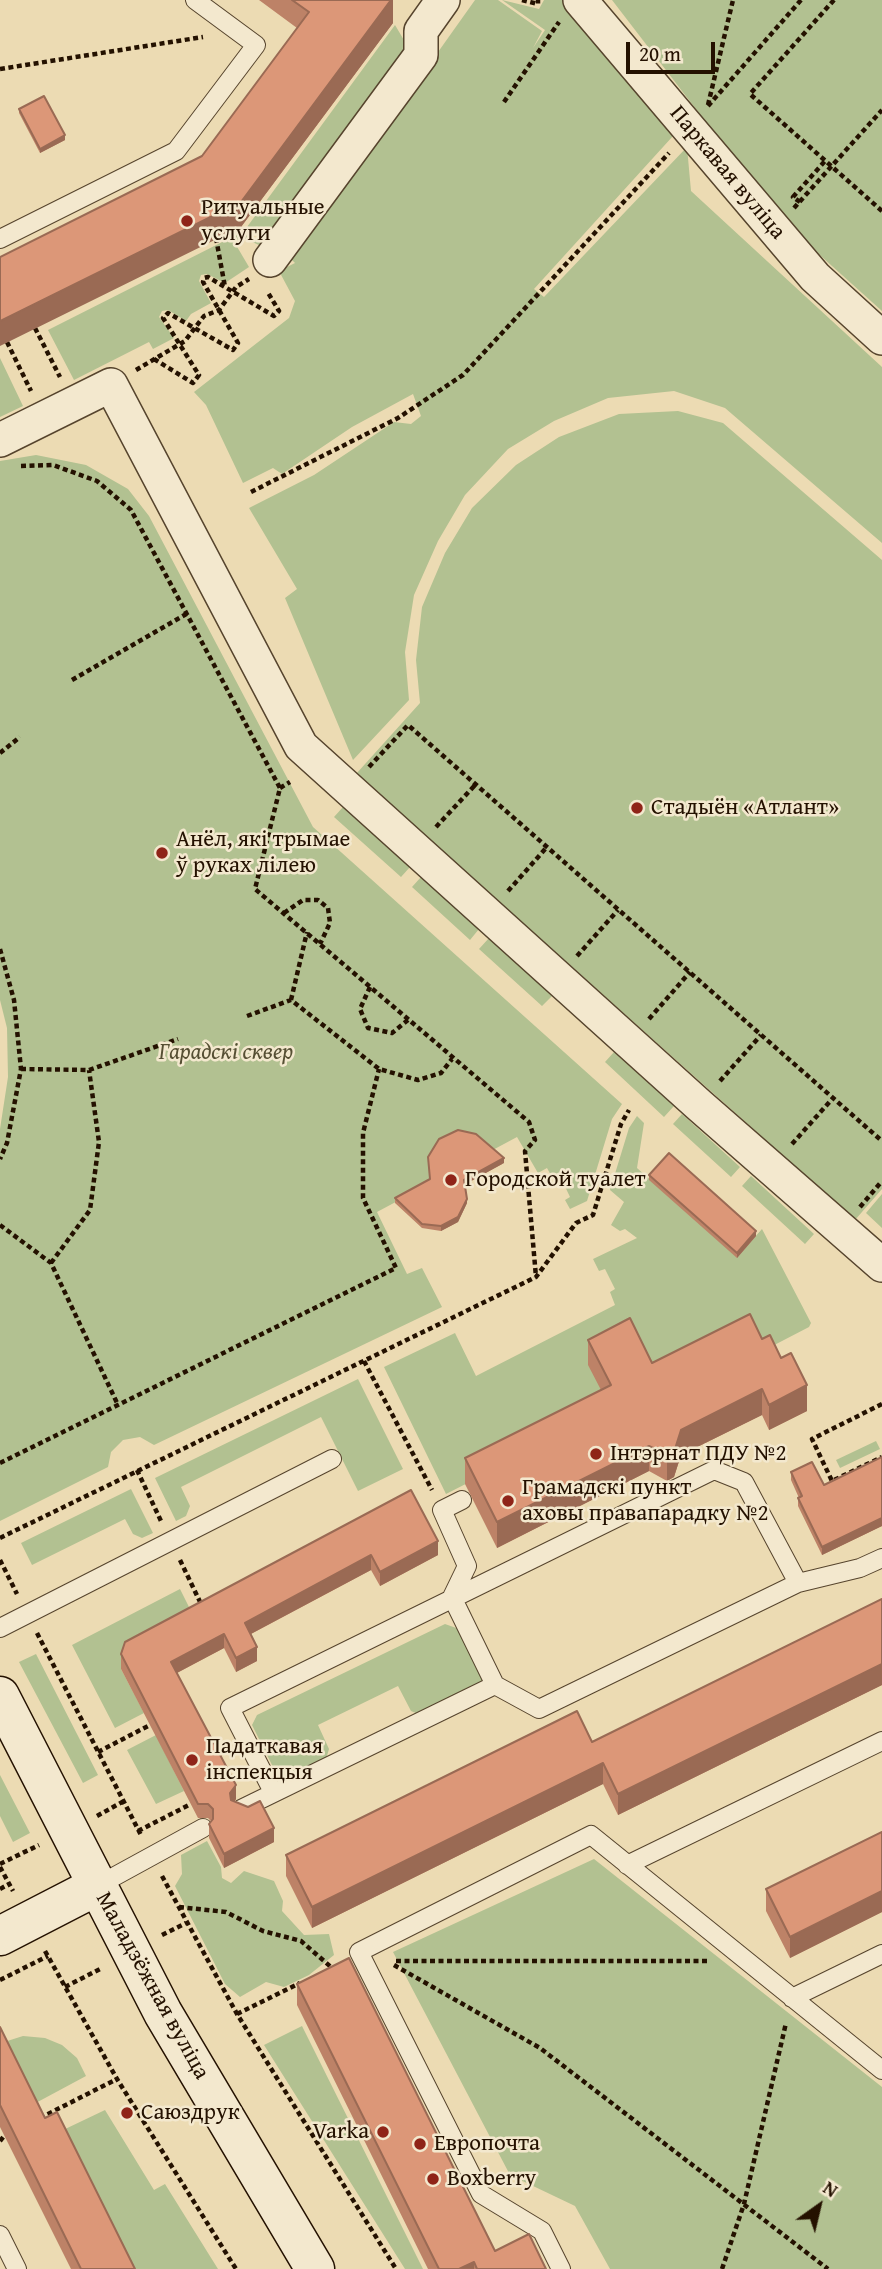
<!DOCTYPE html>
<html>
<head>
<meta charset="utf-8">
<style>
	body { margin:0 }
	#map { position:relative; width:882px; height:2269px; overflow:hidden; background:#ecdbb3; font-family:"Gentium Book Plus",serif }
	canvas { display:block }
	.north { position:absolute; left:784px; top:2171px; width:70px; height:70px; -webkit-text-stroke:5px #f3e8ce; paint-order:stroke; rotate:34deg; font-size:19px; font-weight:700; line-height:28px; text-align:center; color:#241100 }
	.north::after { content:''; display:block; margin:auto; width:24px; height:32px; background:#241100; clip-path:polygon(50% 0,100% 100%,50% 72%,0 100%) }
	.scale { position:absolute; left:626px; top:42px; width:89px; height:32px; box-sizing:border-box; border:4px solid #241100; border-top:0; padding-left:9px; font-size:21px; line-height:24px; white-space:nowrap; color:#241100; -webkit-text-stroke:5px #f3e8ce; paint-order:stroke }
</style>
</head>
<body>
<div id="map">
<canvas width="882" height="2269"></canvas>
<div class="north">N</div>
<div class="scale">20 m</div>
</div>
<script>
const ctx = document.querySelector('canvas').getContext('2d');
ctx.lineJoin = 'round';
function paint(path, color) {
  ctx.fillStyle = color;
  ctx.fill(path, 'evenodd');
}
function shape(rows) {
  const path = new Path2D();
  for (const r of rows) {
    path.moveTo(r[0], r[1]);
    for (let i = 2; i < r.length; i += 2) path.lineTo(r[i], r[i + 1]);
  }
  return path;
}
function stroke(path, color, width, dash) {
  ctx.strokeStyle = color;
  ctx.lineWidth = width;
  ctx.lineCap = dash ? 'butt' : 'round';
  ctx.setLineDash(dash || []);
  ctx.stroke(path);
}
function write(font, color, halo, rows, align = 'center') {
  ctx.font = font + ' "Gentium Book Plus",serif';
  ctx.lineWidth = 5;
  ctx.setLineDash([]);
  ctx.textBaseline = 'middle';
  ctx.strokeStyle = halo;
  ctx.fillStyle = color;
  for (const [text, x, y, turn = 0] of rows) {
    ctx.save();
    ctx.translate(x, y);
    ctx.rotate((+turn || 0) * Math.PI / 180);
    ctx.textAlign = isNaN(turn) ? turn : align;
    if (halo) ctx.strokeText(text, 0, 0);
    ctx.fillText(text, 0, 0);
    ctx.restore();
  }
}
const green = shape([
	[475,0,498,0,542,31,533,48,545,30,502,0,539,9,544,0,562,0,673,136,534,289,544,297,687,147,691,191,882,367,882,543,725,408,674,391,608,398,554,421,508,449,465,495,438,541,414,595,405,652,409,700,353,760,285,598,297,589,249,508,314,475,394,422,411,424,421,416,413,394,352,427,282,474,273,468,243,483,206,405,194,392,289,318,295,301,279,271,295,263,291,259],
	[612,0,882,0,882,311,782,221],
	[395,25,411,52,271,245,247,227],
	[242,232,265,245,263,247,246,239,239,240,236,245,249,267,225,283,207,274,201,275,199,281,211,303,191,314,186,321,168,310,162,311,159,317,174,338,153,349,149,342,74,380,48,330],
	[0,358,23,406,0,417],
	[678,411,723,423,882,560,882,1189,855,1220,356,774,420,703,416,660,422,607,445,553,472,508,516,465,559,437,619,414],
	[36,455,86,465,128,489,149,516,313,827,622,1104,612,1119,587,1201,570,1209,565,1200,570,1197,560,1176,553,1179,547,1168,538,1173,517,1137,377,1212,407,1274,422,1268,442,1307,154,1445,140,1437,123,1440,111,1452,108,1467,0,1521,0,1129,8,1077,7,1028,0,1000,0,461],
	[343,807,410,867,401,877,334,817],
	[421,877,479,929,470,940,412,887],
	[489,938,552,996,542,1006,479,949],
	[614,1052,674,1106,664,1117,605,1062],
	[682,1114,740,1167,731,1177,673,1124],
	[637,1116,644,1123,637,1168,737,1257,762,1229,811,1323,809,1327,757,1354,613,1409,446,1494,384,1367,455,1333,476,1376,615,1305,610,1292,615,1289,605,1269,599,1271,593,1259,637,1238,625,1229,620,1231,611,1225,624,1202,610,1190,629,1128],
	[751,1176,814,1234,805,1244,742,1186],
	[882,1194,882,1228,866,1213],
	[358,1379,403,1469,358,1491,321,1417,181,1487,190,1506,186,1516,176,1521,155,1478],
	[876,1441,880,1449,840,1468,836,1460],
	[131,1489,153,1533,142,1538,133,1534,125,1519,32,1565,21,1543],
	[180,1589,195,1619,125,1656,121,1662,121,1669,144,1713,115,1728,72,1645],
	[445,1624,459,1629,485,1678,483,1687,418,1714,411,1711,398,1686,318,1725,329,1749,326,1759,285,1777,276,1773,252,1725,257,1715],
	[36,1654,98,1775,83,1783,19,1662],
	[156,1735,184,1791,156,1804,127,1750],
	[0,1775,30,1833,13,1842,0,1816],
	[207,1841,221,1867,222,1878,231,1883,244,1871,274,1881,283,1901,282,1911,304,1935,329,1934,334,1955,309,1975,284,1987,266,1982,240,1997,225,1984,175,1886,182,1874,181,1855],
	[594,1859,882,2087,882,2269,610,2269,575,2206,510,2175,393,1952],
	[302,2026,423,2269,405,2269,264,2045],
	[23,2036,45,2038,62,2045,77,2058,86,2076,32,2105,1,2043],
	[105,2110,154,2190,165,2184,218,2269,130,2269,61,2131]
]);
const path = shape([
	[522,0,538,4,538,0],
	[834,0,750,94,882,211],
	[0,69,203,37],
	[504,102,559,22],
	[708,105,733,0],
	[708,106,801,0],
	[800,202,793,197,825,161],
	[794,208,882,110],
	[216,238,225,287],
	[35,328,60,377],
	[7,342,31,391],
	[154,359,193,383,199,375,163,318,168,313,233,350,238,343,203,282,204,278,208,277,274,316,279,311,267,291],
	[136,370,185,341,204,316,219,310,236,287,249,279],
	[21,466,53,465,97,481,131,510,280,788,255,889,529,1122,535,1140,525,1151,536,1277],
	[251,492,398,418,463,375,669,153],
	[72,680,188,613],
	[0,753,20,737],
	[369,767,408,725,882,1141],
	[280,788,290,782],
	[436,827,476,784],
	[508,891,547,847],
	[284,913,303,900,318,900,328,908,330,923,320,944],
	[0,949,14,1000,21,1069,7,1143,0,1159],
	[577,956,618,910],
	[370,987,360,1009,368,1028,392,1033,408,1020],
	[291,1000,307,932],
	[247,1016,291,1000,379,1069,418,1080,441,1073,452,1059],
	[649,1019,690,972],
	[21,1069,89,1070,178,1039],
	[720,1081,761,1035],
	[792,1144,833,1098],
	[860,1207,882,1181],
	[0,1225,51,1263,118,1405],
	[51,1263,90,1210,99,1142,89,1070],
	[364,1361,432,1490],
	[882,1404,812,1439,832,1481,882,1457],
	[0,1463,396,1268,363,1198,363,1133,379,1069],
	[137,1470,161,1521],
	[0,1538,536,1277,576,1223,593,1215,621,1124,629,1110],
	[0,1560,17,1594],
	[180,1560,202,1606],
	[37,1633,142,1837],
	[98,1752,150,1725],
	[97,1816,124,1801],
	[138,1831,191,1804],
	[0,1864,39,1845],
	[0,1867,13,1891],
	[162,1876,237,2014,396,2269],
	[0,1889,9,1884],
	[179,1907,226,1912,263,1931,301,1941,331,1967],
	[162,1935,186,1923],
	[45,1951,117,2079,236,2269],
	[396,1961,709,1961],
	[394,1965,540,2048,828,2269],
	[0,1980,48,1956],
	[65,1987,102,1968],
	[237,2014,300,1983],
	[40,2118,117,2079],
	[0,2141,4,2136],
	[722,2269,744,2204,786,2023]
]);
const lane = shape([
	[0,239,176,151,256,45,195,0],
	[462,1500,442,1510,467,1566,452,1597,495,1685],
	[0,1628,332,1459],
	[273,1792,230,1708,714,1470,744,1482,798,1583],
	[241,1809,495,1685,539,1709,798,1583,860,1568,882,1558],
	[627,1865,882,1741],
	[97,1886,203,1828],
	[792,1998,882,1954],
	[0,2235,17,2269],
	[561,2269,542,2231,481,2194,359,1952,591,1835,882,2070]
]);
const street = shape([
	[580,0,815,277,882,338],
	[270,260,421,55,421,31,443,0],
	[0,440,111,385,301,746,699,1105,882,1265]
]);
const secondary = shape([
	[0,1696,163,2013,315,2269],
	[0,1936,97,1886]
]);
const wall = shape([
	[259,0,393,0,393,23,241,227,202,156,297,28],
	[19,109,65,140,40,153,19,113],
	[504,1163,465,1184,467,1203,458,1222,441,1231,422,1228,395,1203,395,1198],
	[649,1175,756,1236,737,1258,649,1180],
	[762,1339,807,1411,769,1430,762,1415,681,1455,674,1477,667,1481,649,1471,497,1548,465,1484,465,1458,601,1390,588,1365,588,1340,652,1363],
	[882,1457,882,1526,822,1555,798,1506,798,1498,799,1498,791,1480,791,1472,824,1485],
	[411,1490,438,1555,380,1586,371,1570,251,1634,257,1661,236,1672,224,1648,177,1673,236,1799,234,1802,274,1842,224,1868,209,1838,209,1824,211,1821,208,1818,198,1818,121,1669,121,1654],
	[882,1599,882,1685,618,1815,603,1784,312,1928,286,1876,286,1855,592,1742],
	[882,1832,882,1912,790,1958,766,1911,766,1889],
	[297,1984,495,2251,546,2269,428,2269,297,2005],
	[0,2027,45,2118,135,2269,71,2269,0,2127]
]);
const shadedWall = shape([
	[391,0,393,0,393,23,241,227,0,346,0,321,241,202],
	[65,135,65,140,40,153,40,149],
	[504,1158,504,1163,464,1185,464,1180],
	[467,1199,467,1203,458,1222,441,1231,441,1226],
	[756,1231,756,1236,737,1258,737,1253],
	[807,1385,807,1411,769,1430,769,1405],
	[762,1389,762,1415,681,1455,674,1477,667,1481,667,1455,681,1430],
	[649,1446,649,1471,497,1548,497,1522],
	[882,1518,882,1526,822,1555,822,1547],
	[438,1541,438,1555,380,1586,380,1572],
	[371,1555,371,1570,245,1637,245,1623],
	[224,1634,224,1648,171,1676,171,1662],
	[257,1647,257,1661,236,1672,236,1658],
	[882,1664,882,1685,618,1815,618,1794],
	[603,1763,603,1784,312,1928,312,1907],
	[236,1785,236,1799,230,1808,230,1793],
	[274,1828,274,1842,224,1868,224,1854],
	[882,1891,882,1912,790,1958,790,1937],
	[474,2262,474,2269,459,2269]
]);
const building = shape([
	[292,0,391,0,241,202,0,321,0,257,202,156,309,12,292,0],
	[44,96,65,135,40,149,19,109,44,96],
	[458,1130,476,1134,504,1158,464,1180,467,1199,458,1217,441,1226,422,1224,395,1198,430,1179,428,1157,439,1139,458,1130],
	[669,1153,756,1231,737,1253,649,1175,669,1153],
	[750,1314,762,1339,770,1335,781,1358,791,1353,807,1385,769,1405,762,1389,681,1430,674,1452,667,1455,649,1446,497,1522,465,1458,611,1385,588,1340,630,1318,652,1363,750,1314],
	[882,1457,882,1518,822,1547,798,1498,802,1496,791,1472,812,1462,824,1485,882,1457],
	[411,1490,438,1541,380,1572,371,1555,245,1623,257,1647,236,1658,224,1634,171,1662,236,1785,230,1793,231,1800,248,1807,260,1801,274,1828,224,1854,209,1824,213,1819,213,1809,208,1804,198,1804,121,1654,125,1642,411,1490],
	[882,1599,882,1664,618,1794,603,1763,312,1907,286,1855,577,1711,592,1742,882,1599],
	[882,1832,882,1891,790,1937,766,1889,882,1832],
	[349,1958,495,2251,529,2234,546,2269,477,2269,474,2262,459,2269,439,2269,297,1984,349,1958],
	[0,2027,45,2118,57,2112,135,2269,81,2269,0,2105,0,2027]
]);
const markers = [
	[187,221,7,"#8f2418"],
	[637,808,7,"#8f2418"],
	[162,853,7,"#8f2418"],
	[451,1180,7,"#8f2418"],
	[596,1454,7,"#8f2418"],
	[508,1501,7,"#8f2418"],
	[192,1760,7,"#8f2418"],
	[127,2113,7,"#8f2418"],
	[383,2132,7,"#8f2418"],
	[420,2144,7,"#8f2418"],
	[433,2179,7,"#8f2418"]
];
const streetNames = [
	["Паркавая вуліца",727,173,50],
	["Маладзёжная вуліца",152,1986,61]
];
const poiNames = [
	["Ритуальные",201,208],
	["услуги",201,234],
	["Стадыён «Атлант»",651,808],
	["Анёл, які трымае",176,840],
	["ў руках лілею",176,866],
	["Городской туалет",465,1180],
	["Інтэрнат ПДУ №2",610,1454],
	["Грамадскі пункт",522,1488],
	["аховы правапарадку №2",522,1514],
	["Падаткавая",206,1747],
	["інспекцыя",206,1773],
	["Саюздрук",141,2113],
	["Varka",369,2132,"right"],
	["Европочта",434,2144],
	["Boxberry",447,2179]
];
const parkNames = [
	["Гарадскі сквер",226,1053]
];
paint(green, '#b2c191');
stroke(lane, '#56442d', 20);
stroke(street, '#56442d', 36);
stroke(secondary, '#241100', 41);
stroke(path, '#241100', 4.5, [5, 3.5]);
stroke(lane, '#f3e8ce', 18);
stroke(street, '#f3e8ce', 33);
stroke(secondary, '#f3e8ce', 38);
paint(wall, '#bd8267');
paint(shadedWall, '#9a6a54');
paint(building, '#dc9778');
stroke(building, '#9a6a54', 2);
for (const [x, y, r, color] of markers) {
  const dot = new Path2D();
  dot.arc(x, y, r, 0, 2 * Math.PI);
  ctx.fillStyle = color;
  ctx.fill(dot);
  stroke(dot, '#f3e8ce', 2.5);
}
write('23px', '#241100', '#f3e8ce', streetNames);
write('23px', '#241100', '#f3e8ce', poiNames, 'left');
write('italic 23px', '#564f33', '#f3e8ce', parkNames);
</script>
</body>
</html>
